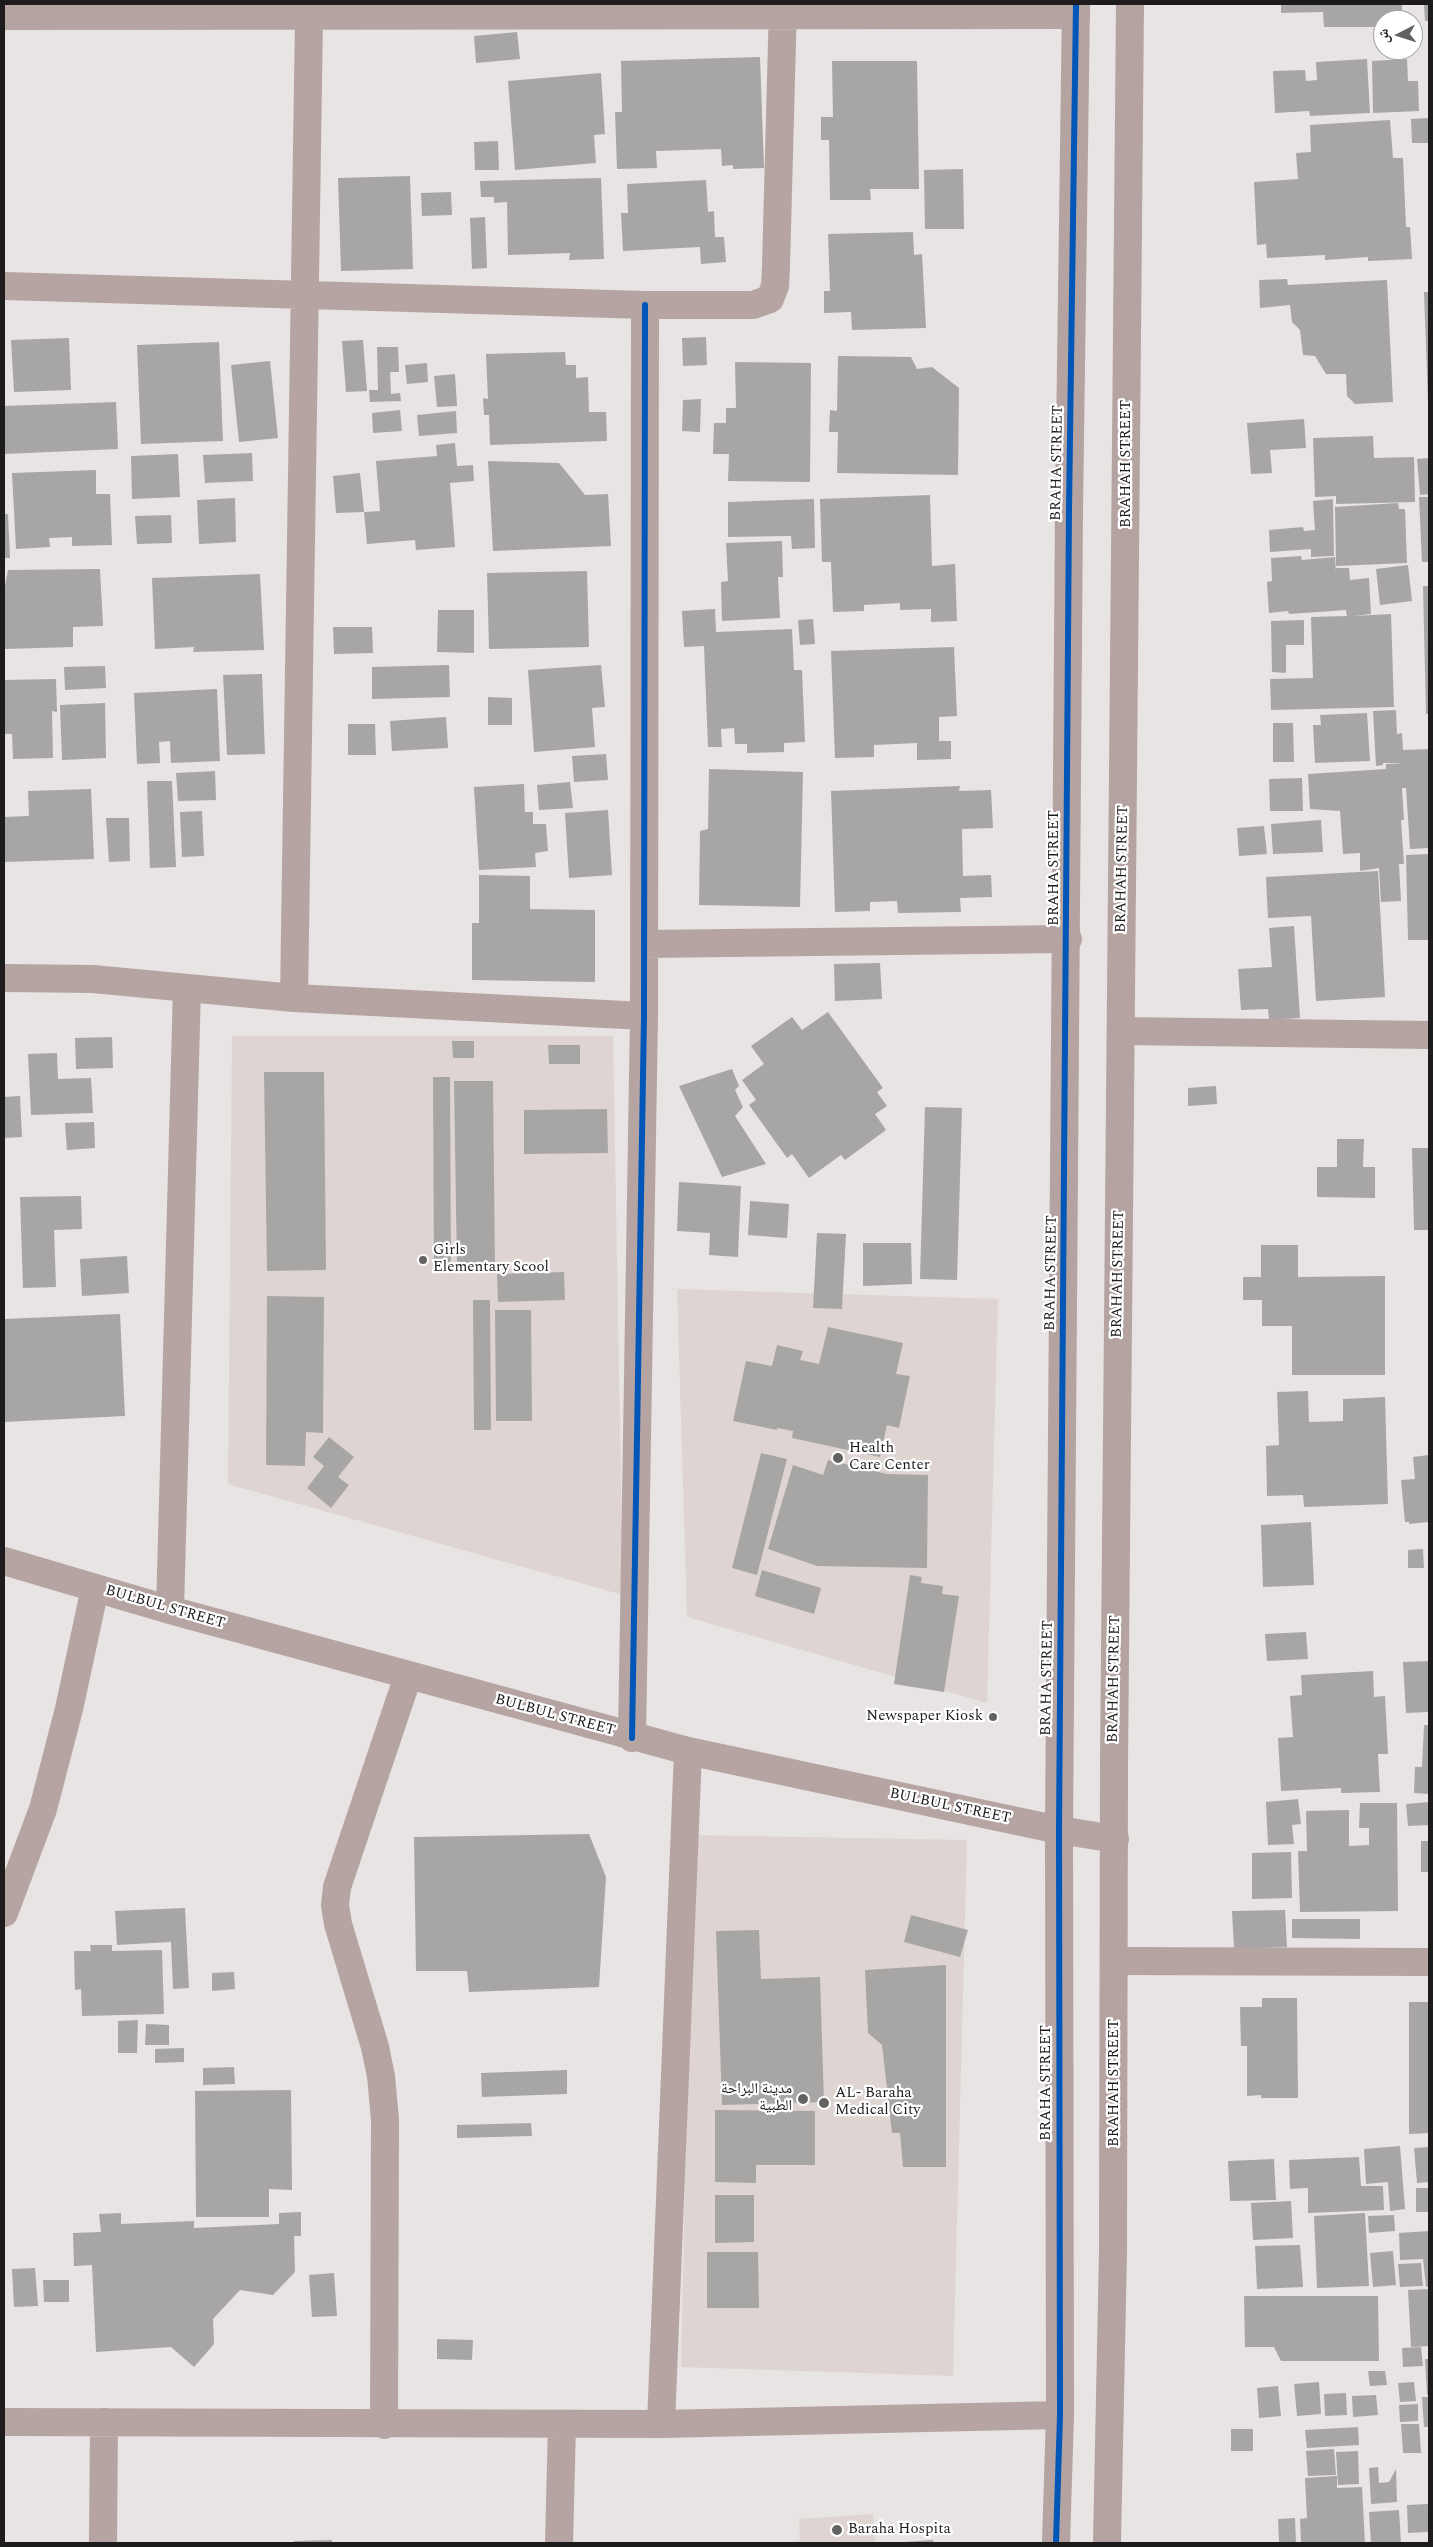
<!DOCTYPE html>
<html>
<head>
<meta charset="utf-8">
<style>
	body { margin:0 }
	#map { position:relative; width:1433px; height:2547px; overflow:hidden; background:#e7e4e3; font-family:Spectral,"Noto Naskh Arabic",serif }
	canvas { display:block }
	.frame { position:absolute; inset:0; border:5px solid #1d1b1b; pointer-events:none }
	.north { position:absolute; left:1373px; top:10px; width:50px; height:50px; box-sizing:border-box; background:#fff; border:1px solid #a5a4a4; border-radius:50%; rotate:265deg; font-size:14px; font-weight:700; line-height:20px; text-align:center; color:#1d1b1b }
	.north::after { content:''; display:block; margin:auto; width:18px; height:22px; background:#646161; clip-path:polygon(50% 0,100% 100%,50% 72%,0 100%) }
</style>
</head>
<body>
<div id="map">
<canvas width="1433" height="2547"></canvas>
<div class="frame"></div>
<div class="north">ش</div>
</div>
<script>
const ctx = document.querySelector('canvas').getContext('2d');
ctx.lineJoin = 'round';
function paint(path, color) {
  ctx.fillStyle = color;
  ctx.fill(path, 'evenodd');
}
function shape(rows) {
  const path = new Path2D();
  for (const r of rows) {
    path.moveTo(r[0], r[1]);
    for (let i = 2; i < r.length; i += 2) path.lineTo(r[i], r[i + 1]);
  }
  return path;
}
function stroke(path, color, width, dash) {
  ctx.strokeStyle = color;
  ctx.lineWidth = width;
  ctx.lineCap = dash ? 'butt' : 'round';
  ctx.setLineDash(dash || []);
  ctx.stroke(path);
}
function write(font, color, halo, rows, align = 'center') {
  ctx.font = font + ' Spectral,"Noto Naskh Arabic",serif';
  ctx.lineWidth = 4.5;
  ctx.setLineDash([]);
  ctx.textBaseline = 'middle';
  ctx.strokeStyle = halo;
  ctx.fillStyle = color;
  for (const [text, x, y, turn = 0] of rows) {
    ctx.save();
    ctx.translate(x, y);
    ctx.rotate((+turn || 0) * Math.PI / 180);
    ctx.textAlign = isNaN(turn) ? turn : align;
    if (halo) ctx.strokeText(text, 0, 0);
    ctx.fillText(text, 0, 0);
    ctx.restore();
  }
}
const built = shape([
	[232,1036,613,1036,623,1595,228,1484],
	[677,1289,998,1299,987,1703,687,1617],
	[693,1835,967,1840,953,2376,681,2367],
	[873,2514,875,2543,788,2543,800,2540,799,2519]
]);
const building = shape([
	[1281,4,1402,4,1402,20,1383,20,1383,27,1324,27,1323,12,1281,13],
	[1424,4,1429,4,1429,21,1425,21],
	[517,32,520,59,476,63,474,36],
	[760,57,764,168,733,169,733,165,722,166,721,149,656,151,657,168,617,169,615,112,622,112,621,61],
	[1367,59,1370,113,1310,116,1309,111,1275,113,1273,71,1305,70,1306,81,1317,80,1316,62],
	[1407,59,1408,81,1418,81,1419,111,1373,113,1372,61],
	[832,61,917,61,919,189,870,189,871,200,830,200,829,140,821,140,821,117,833,117],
	[601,73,605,134,594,135,596,163,515,170,508,81],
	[1429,118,1429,143,1412,143,1411,119],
	[1390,120,1393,158,1403,158,1406,227,1410,227,1412,259,1368,261,1368,257,1325,260,1325,255,1267,258,1266,244,1257,245,1254,182,1298,179,1296,153,1311,152,1310,125],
	[498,141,499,170,475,170,474,142],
	[963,169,964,229,925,229,924,170],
	[410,176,413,269,341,271,338,178],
	[601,178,604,259,569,260,570,253,508,255,507,202,494,203,494,197,481,197,480,181],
	[706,180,708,212,714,211,715,237,724,237,726,262,701,264,700,247,623,251,621,213,628,213,627,184],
	[451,192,452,215,422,216,421,193],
	[485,217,487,268,472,269,470,218],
	[913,232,914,255,922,254,926,328,852,330,851,312,824,313,824,291,830,291,828,234],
	[1287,279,1288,285,1387,280,1393,402,1355,404,1347,396,1346,374,1326,374,1315,356,1303,355,1300,330,1292,322,1290,305,1260,308,1259,280],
	[1424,292,1429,292,1429,402,1428,402],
	[706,337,707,365,683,366,682,338],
	[69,338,71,390,14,392,11,340],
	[363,340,367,391,346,392,342,341],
	[219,342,223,441,141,444,137,345],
	[377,347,398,347,399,372,390,372,391,394,400,393,401,401,370,402,369,390,378,390],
	[565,352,566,365,576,365,576,378,588,377,589,412,606,412,607,441,490,445,489,415,484,415,483,398,488,399,486,354],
	[838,356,911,357,917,369,932,367,959,388,958,475,837,473,838,432,829,432,830,410,837,411],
	[270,361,278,438,239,442,231,365],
	[735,362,811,363,810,482,728,481,729,454,713,454,714,423,726,423,726,408,736,408],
	[427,363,428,382,407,384,405,365],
	[455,374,457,406,437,407,434,376],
	[701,399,700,432,682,431,683,400],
	[116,402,118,449,4,454,4,406],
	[400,410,402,431,373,433,372,413],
	[456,411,457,433,419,436,417,415],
	[1304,419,1306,448,1270,450,1272,473,1251,474,1247,423],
	[1373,436,1374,458,1414,457,1415,502,1336,504,1336,496,1315,497,1313,438],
	[455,443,457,466,473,465,474,481,450,483,455,547,416,550,415,540,367,544,364,512,380,511,376,461,437,456,436,445],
	[252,453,253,481,205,483,203,455],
	[178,454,180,497,132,499,131,456],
	[1429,458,1429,494,1420,495,1417,459],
	[488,461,559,463,585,495,608,494,611,546,493,551],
	[96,470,96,494,110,494,112,545,72,546,72,537,49,538,50,547,16,549,12,473],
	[360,473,364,512,336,513,333,476],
	[930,495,932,566,955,564,957,621,931,622,931,609,900,610,900,603,864,605,864,611,833,612,831,562,822,562,820,499],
	[1419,497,1429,497,1429,562,1422,562],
	[235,498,236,542,199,544,197,500],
	[814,499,815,548,792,549,791,536,728,537,728,502],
	[1333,499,1334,556,1311,557,1311,549,1270,552,1269,530,1303,527,1304,531,1315,530,1313,501],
	[1398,503,1399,509,1405,509,1407,563,1336,566,1335,507],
	[4,514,8,514,10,558,4,558],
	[171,515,172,543,137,544,135,516],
	[782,541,783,577,778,577,780,618,722,621,721,582,728,581,726,543],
	[1301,556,1302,560,1335,557,1336,572,1336,568,1349,568,1350,580,1369,578,1371,614,1352,616,1391,614,1394,707,1271,710,1270,679,1313,678,1311,617,1347,616,1346,610,1289,614,1288,611,1269,613,1267,582,1272,581,1271,558],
	[1408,565,1412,601,1380,605,1376,569],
	[100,569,103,626,73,627,73,647,4,649,4,591,8,570],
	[587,571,589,647,489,649,487,573],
	[260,574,264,650,193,652,194,647,155,649,152,578],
	[1423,586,1429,586,1429,714,1426,714],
	[715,609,716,632,792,629,794,670,802,670,805,742,784,743,784,752,747,753,747,744,735,744,734,728,721,729,722,747,708,747,704,646,684,647,682,611],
	[438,610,474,610,474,653,437,652],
	[813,619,815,644,800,645,798,620],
	[1304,620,1304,645,1286,645,1286,673,1272,672,1271,621],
	[333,627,372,627,373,653,334,654],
	[954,647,957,716,939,717,939,741,951,741,951,759,917,760,917,743,874,745,874,757,835,758,831,651],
	[449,665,450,697,372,699,372,667],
	[601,665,605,707,592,708,595,747,534,752,528,670],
	[105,666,106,688,65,690,64,667],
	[262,674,265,754,227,755,223,675],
	[56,679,57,712,52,711,53,758,13,759,12,734,4,734,4,680],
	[217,689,220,761,171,763,170,741,159,742,160,763,137,764,134,693],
	[488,697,512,698,512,725,488,725],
	[105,703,106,758,62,760,60,705],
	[1396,710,1397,734,1402,733,1403,750,1429,749,1429,848,1410,849,1406,788,1402,788,1404,820,1401,820,1404,864,1399,864,1401,901,1381,902,1379,868,1360,871,1360,853,1343,854,1340,811,1310,809,1308,774,1386,769,1386,764,1405,763,1383,763,1383,765,1376,766,1373,711],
	[1367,713,1370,761,1315,763,1313,725,1321,725,1320,715],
	[446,717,448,748,392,751,390,721],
	[1273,723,1293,723,1294,762,1273,762],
	[348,724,375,724,376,755,348,755],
	[606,754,608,780,574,782,572,756],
	[709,769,803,772,800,907,699,905,700,831,708,829],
	[215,771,216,800,178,801,176,773],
	[1302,778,1303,811,1270,811,1269,779],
	[147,781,172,781,176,867,150,868],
	[570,782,573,808,539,810,537,785],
	[524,784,525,812,533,812,533,824,546,824,548,851,535,853,536,867,479,870,474,787],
	[960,786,959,791,991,790,993,828,962,829,963,876,991,875,992,897,960,898,961,912,898,913,897,901,870,902,870,911,835,912,831,791],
	[91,789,94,859,4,862,4,817,29,816,28,791],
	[608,810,612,875,569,878,565,813],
	[202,811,204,856,182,857,180,812],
	[106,818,129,818,130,861,109,862],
	[1321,820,1323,852,1273,854,1271,824],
	[1264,826,1267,854,1239,856,1237,828],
	[1429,854,1429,940,1408,940,1406,855],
	[1378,871,1385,997,1316,1001,1311,916,1268,918,1266,877],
	[479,875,530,876,530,909,595,910,595,982,472,980,472,923,479,923],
	[1294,926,1300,1018,1269,1020,1268,1009,1241,1010,1238,969,1272,967,1269,928],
	[880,963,882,999,835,1001,834,964],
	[828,1012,883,1088,877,1092,887,1106,875,1114,886,1130,845,1160,841,1155,809,1178,792,1154,787,1158,749,1105,756,1100,742,1080,764,1064,751,1046,792,1017,802,1030],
	[112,1037,113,1068,76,1069,75,1038],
	[452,1041,474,1041,474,1058,453,1058],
	[548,1045,580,1045,580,1064,549,1064],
	[57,1053,58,1079,91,1078,93,1113,31,1115,28,1054],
	[732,1069,739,1086,735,1090,743,1107,735,1116,766,1164,722,1177,679,1086],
	[264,1072,324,1072,326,1270,267,1271],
	[433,1077,450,1077,451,1272,434,1273],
	[454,1081,493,1081,495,1269,457,1270],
	[1216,1086,1217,1104,1188,1106,1188,1088],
	[20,1096,22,1137,4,1138,4,1097],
	[925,1107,962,1108,957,1280,920,1279],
	[607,1109,608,1153,524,1154,524,1110],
	[94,1122,95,1148,67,1150,65,1123],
	[1337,1139,1364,1139,1363,1167,1375,1167,1375,1198,1317,1197,1317,1167,1337,1167],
	[1412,1148,1429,1148,1429,1230,1414,1230],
	[679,1182,741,1186,738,1257,709,1255,710,1233,677,1231],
	[81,1196,82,1229,54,1230,56,1287,23,1288,20,1197],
	[750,1201,789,1204,787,1238,748,1235],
	[817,1233,846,1234,842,1309,813,1308],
	[863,1243,911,1243,912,1284,863,1286],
	[1261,1245,1298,1245,1298,1277,1385,1276,1385,1375,1292,1375,1292,1326,1262,1326,1262,1300,1243,1300,1243,1277,1261,1277],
	[127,1256,129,1293,82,1296,80,1259],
	[564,1272,565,1300,498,1302,497,1274],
	[267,1296,324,1297,323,1433,306,1432,305,1466,266,1465],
	[473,1300,490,1300,491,1430,474,1430],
	[495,1310,531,1310,532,1421,496,1421],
	[120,1314,125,1416,4,1422,4,1319],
	[828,1327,903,1343,896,1374,910,1376,899,1428,887,1425,880,1457,792,1438,793,1431,777,1428,777,1430,733,1421,746,1361,772,1366,777,1345,803,1351,800,1360,819,1364],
	[1308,1391,1309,1422,1343,1421,1343,1399,1385,1397,1388,1504,1304,1507,1303,1495,1267,1496,1266,1446,1279,1445,1277,1392],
	[329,1437,354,1457,338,1477,349,1485,331,1508,307,1488,324,1466,313,1457],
	[761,1453,787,1459,757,1575,732,1568],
	[1429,1455,1429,1522,1409,1524,1409,1522,1405,1522,1401,1480,1415,1479,1413,1457],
	[828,1460,887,1474,928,1475,927,1568,817,1566,768,1549,793,1465,823,1475],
	[1311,1522,1314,1585,1263,1587,1261,1525],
	[1423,1549,1424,1568,1408,1568,1408,1550],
	[762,1570,821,1588,814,1614,755,1596],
	[910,1575,922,1577,921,1583,943,1586,942,1594,959,1596,944,1692,894,1684],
	[1306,1632,1308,1659,1267,1661,1265,1634],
	[1429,1661,1429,1712,1406,1713,1403,1662],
	[1373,1671,1374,1697,1385,1696,1388,1754,1378,1754,1380,1792,1341,1793,1341,1788,1281,1791,1278,1738,1293,1737,1290,1696,1302,1695,1301,1675],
	[1424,1725,1429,1725,1429,1794,1414,1793,1415,1767,1422,1767],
	[1298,1799,1301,1824,1292,1825,1294,1844,1268,1845,1266,1802],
	[1429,1802,1429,1825,1408,1826,1406,1804],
	[1360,1803,1397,1803,1398,1911,1300,1912,1298,1851,1307,1851,1306,1811,1349,1810,1349,1846,1369,1845,1369,1828,1359,1828],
	[589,1834,606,1877,599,1987,469,1992,467,1971,416,1971,414,1837],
	[1421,1841,1429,1841,1429,1872,1421,1872],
	[1291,1852,1292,1898,1252,1899,1252,1853],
	[185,1908,189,1988,173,1989,171,1942,117,1945,115,1911],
	[1285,1910,1287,1947,1234,1949,1232,1911],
	[911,1915,968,1930,960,1957,904,1942],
	[1292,1919,1360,1919,1360,1939,1292,1938],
	[759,1930,761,1979,820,1977,824,2102,722,2105,716,1931],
	[90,1945,112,1945,112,1951,162,1950,164,2014,82,2016,81,1989,75,1990,74,1951,91,1951],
	[946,1965,946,2167,903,2167,900,2133,892,2133,882,2045,868,2033,865,1970],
	[234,1972,235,1989,212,1991,212,1973],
	[1262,1998,1297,1998,1298,2098,1261,2098,1261,2095,1247,2096,1247,2046,1241,2046,1240,2007,1262,2007],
	[1409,2002,1429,2002,1429,2133,1409,2134],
	[138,2020,137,2053,118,2053,118,2021],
	[146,2024,169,2025,169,2045,145,2045],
	[184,2048,184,2062,155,2063,155,2049],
	[234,2067,235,2084,203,2085,203,2068],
	[567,2070,567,2094,482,2097,481,2073],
	[291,2090,292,2190,269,2189,269,2217,196,2217,195,2091],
	[715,2110,815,2111,815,2165,756,2165,756,2183,715,2182],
	[531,2123,532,2136,457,2138,457,2125],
	[1400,2146,1405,2209,1390,2211,1388,2182,1366,2184,1364,2149],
	[1429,2147,1429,2182,1417,2183,1414,2148],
	[1359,2157,1361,2186,1383,2186,1384,2210,1308,2213,1308,2188,1290,2189,1289,2160],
	[1274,2159,1276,2200,1230,2201,1228,2161],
	[1416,2188,1429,2188,1429,2212,1416,2212],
	[715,2195,754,2195,754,2242,715,2243],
	[1291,2201,1293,2238,1253,2240,1251,2203],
	[301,2212,301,2236,294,2236,295,2272,273,2295,240,2290,213,2319,214,2344,194,2367,171,2347,96,2352,92,2265,74,2266,73,2233,101,2232,99,2214,121,2213,121,2224,194,2221,194,2228,279,2224,279,2213],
	[1365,2213,1369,2286,1317,2288,1314,2216],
	[1394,2215,1395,2231,1369,2233,1368,2216],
	[1429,2231,1429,2286,1426,2287,1423,2259,1400,2260,1399,2233],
	[1300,2245,1303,2287,1257,2289,1255,2246],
	[1393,2251,1396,2285,1373,2287,1370,2253],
	[707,2252,758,2252,759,2308,707,2308],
	[1421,2263,1423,2286,1400,2287,1398,2264],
	[35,2268,38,2306,14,2307,12,2269],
	[334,2273,337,2316,312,2317,309,2275],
	[43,2280,69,2280,69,2302,44,2302],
	[1429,2289,1429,2346,1411,2347,1408,2290],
	[1244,2296,1378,2296,1379,2361,1281,2361,1274,2347,1245,2347],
	[437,2339,473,2340,472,2360,437,2359],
	[1421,2347,1423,2366,1403,2367,1402,2348],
	[1425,2359,1429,2359,1429,2394,1427,2395],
	[1368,2371,1385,2371,1387,2385,1370,2386],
	[1319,2382,1321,2414,1297,2416,1294,2384],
	[1414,2382,1416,2401,1400,2402,1398,2383],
	[1278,2386,1281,2416,1259,2418,1257,2388],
	[1346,2393,1347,2415,1325,2416,1324,2394],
	[1376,2395,1378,2415,1353,2417,1352,2396],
	[1422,2397,1429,2397,1429,2427,1424,2427],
	[1418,2404,1418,2421,1400,2422,1399,2405],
	[1401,2424,1419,2424,1421,2453,1403,2453],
	[1358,2427,1359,2445,1307,2448,1305,2430],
	[1231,2429,1253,2429,1253,2451,1231,2451],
	[1334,2449,1336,2475,1308,2476,1306,2451],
	[1358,2451,1359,2484,1338,2485,1336,2452],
	[1378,2467,1379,2483,1389,2482,1396,2469,1397,2502,1371,2504,1369,2468],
	[1337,2476,1337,2488,1362,2487,1365,2543,1301,2543,1300,2519,1307,2518,1305,2478],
	[1429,2504,1429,2532,1408,2533,1407,2505],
	[1399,2510,1401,2543,1371,2543,1369,2512],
	[1295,2518,1296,2543,1279,2543,1278,2519],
	[332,2540,332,2543,294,2543,294,2541],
	[933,2540,933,2543,904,2543,903,2542]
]);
const street = shape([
	[4,16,1076,15],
	[4,286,645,305,753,305,770,299,775,286,776,266,783,4],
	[644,944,1068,939],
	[4,978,93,979,294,998,644,1016],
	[294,998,309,17],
	[1121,1031,1429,1035],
	[4,1561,170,1610,688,1751,1059,1830,1115,1839],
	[170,1610,187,988],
	[632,1738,644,1016,645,305],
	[4,1913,43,1809,69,1709,95,1588],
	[1115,1961,1429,1962],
	[4,2422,661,2424,1060,2415],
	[661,2424,688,1751],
	[384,2425,385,2120,381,2076,375,2047,338,1924,335,1905,337,1887,408,1676],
	[103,2543,104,2422],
	[559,2543,562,2425]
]);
const secondary = shape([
	[1056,2543,1060,2415,1059,1830,1069,509,1076,4],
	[1107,2543,1113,2251,1114,1762,1130,4]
]);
const cycleway = shape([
	[632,1738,644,1016,645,305],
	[1056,2543,1060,2415,1059,1830,1069,509,1076,4]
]);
const markers = [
	[423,1260,5,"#646161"],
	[838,1458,6,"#646161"],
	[993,1717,5,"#646161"],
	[803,2099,6,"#646161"],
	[824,2103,6,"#646161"],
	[837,2530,6,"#646161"]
];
const streetNames = [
	["BRAHA STREET",1058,463,-89],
	["BRAHAH STREET",1127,464,-90],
	["BRAHA STREET",1055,868,-90],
	["BRAHAH STREET",1123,869,-89],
	["BRAHA STREET",1052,1273,-89],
	["BRAHAH STREET",1119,1274,-89],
	["BULBUL STREET",165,1608,16],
	["BRAHA STREET",1048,1678,-89],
	["BRAHAH STREET",1115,1679,-89],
	["BULBUL STREET",555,1716,15],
	["BULBUL STREET",950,1807,12],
	["BRAHA STREET",1047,2083,-90],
	["BRAHAH STREET",1115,2083,-90]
];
const poiNames = [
	["Girls",433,1251],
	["Elementary Scool",433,1268],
	["Health",849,1449],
	["Care Center",849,1466],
	["Newspaper Kiosk",983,1717,"right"],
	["مدينة البراحة",792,2090,"right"],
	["الطبية",792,2107,"right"],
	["AL- Baraha",835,2094],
	["Medical City",835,2111],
	["Baraha Hospita",848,2530]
];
paint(built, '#ded5d3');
paint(building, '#a8a6a5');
stroke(street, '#b6a4a2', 28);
stroke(secondary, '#b4a3a0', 28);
stroke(cycleway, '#0057b8', 6);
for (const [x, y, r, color] of markers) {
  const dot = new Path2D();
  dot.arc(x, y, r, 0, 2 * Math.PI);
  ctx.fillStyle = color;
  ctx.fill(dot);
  stroke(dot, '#fff', 2);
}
write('15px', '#1d1b1b', '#fff', streetNames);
write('15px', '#1d1b1b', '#fff', poiNames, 'left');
</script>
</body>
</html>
